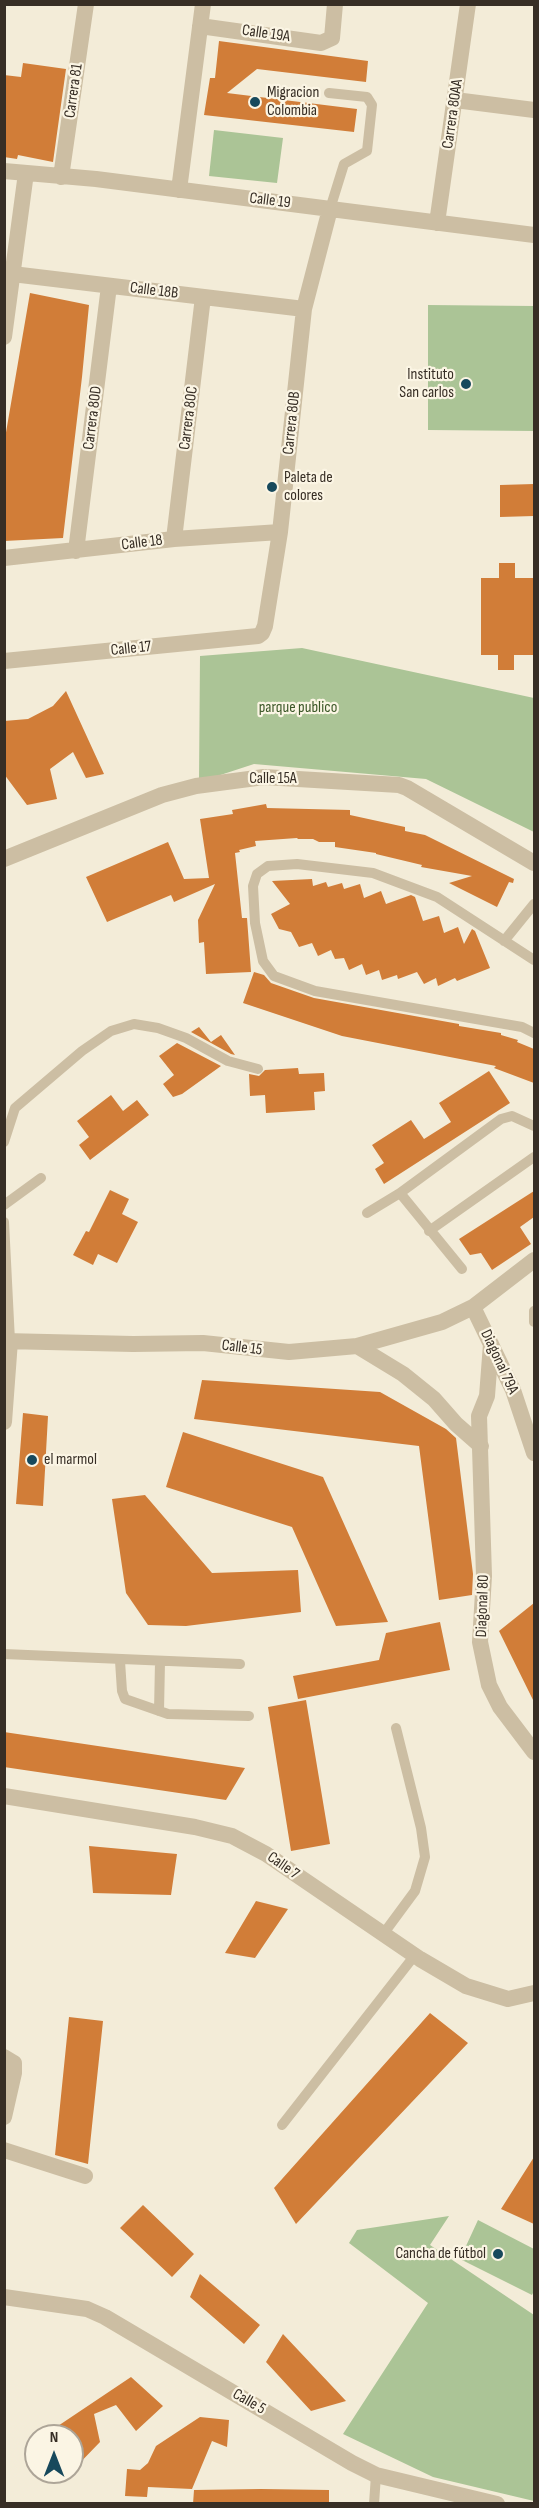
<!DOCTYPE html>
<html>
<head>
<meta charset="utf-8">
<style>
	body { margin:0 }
	#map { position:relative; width:539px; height:2508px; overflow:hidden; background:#f3ecd8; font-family:"Sofia Sans Condensed",sans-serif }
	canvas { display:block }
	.frame { position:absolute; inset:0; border:6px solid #372e25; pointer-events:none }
	.north { position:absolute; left:24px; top:2424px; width:60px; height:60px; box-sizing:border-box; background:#fbf5e4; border:2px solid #ada598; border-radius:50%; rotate:0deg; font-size:16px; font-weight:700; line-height:24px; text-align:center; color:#372e25 }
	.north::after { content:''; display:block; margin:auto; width:21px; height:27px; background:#17495c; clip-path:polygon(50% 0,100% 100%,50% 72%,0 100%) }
</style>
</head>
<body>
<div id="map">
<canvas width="539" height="2508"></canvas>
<div class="frame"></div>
<div class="north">N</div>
</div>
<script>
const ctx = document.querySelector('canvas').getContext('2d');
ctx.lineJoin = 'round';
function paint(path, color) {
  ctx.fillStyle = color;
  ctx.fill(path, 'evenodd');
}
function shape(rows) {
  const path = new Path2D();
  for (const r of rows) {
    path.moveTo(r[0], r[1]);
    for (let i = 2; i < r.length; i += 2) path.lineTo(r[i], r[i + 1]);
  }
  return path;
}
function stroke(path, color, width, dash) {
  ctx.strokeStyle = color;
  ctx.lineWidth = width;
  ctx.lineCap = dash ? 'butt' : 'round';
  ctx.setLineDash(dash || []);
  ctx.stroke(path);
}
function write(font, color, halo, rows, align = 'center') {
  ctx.font = font + ' "Sofia Sans Condensed",sans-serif';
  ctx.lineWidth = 4.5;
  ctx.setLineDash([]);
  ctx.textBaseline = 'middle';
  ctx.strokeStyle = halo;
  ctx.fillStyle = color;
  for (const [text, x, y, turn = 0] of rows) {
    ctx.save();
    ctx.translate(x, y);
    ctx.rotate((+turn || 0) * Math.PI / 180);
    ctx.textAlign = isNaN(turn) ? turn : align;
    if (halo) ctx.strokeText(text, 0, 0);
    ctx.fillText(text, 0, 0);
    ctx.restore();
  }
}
const green = shape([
	[214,130,283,138,277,183,209,176],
	[428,305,534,306,534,431,428,430],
	[302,648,534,698,534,832,426,779,254,764,199,782,200,656],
	[449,2216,430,2245,534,2315,534,2501,433,2477,343,2434,428,2303,349,2243,357,2230],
	[478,2220,534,2249,534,2291,532,2295,460,2259]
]);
const building = shape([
	[219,41,368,61,366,82,257,69,227,93,357,109,354,132,204,115,210,78,215,78],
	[23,63,66,69,53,162,18,155,17,159,4,157,4,75,21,77],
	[30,293,89,305,82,377,63,538,4,541,4,444],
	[534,484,534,516,500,517,500,485],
	[499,563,515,563,515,578,534,578,533,655,514,655,514,670,498,670,498,655,481,655,481,578,499,578],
	[66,691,104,774,86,778,73,752,50,769,57,799,27,805,4,774,4,721,28,719,53,706],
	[266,804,267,808,350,810,350,815,405,827,405,831,425,835,514,879,513,883,509,882,497,907,449,883,472,876,421,867,422,865,376,854,376,853,335,847,335,842,319,842,313,839,298,839,297,838,255,841,256,846,239,850,240,852,235,853,242,918,247,918,251,972,206,974,204,942,199,943,198,920,215,884,174,902,171,895,107,922,86,877,168,842,184,879,209,878,200,819,233,814,232,810],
	[312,879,313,886,326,882,328,887,342,883,344,889,360,884,364,898,381,891,386,904,411,895,415,897,423,921,439,916,444,933,458,927,464,944,472,929,475,931,490,968,457,981,455,978,438,986,436,978,424,984,417,972,398,979,397,975,382,980,379,970,366,975,362,964,349,970,344,958,335,959,331,950,318,956,312,943,299,947,291,932,279,929,271,914,290,904,272,881],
	[254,972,264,975,271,983,314,998,459,1024,459,1026,501,1033,501,1035,518,1040,517,1042,534,1049,534,1083,494,1068,496,1066,342,1036,243,1003],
	[199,1027,211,1042,221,1035,235,1055,231,1054,191,1032],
	[177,1043,221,1066,182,1094,173,1097,163,1084,174,1075,159,1056],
	[298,1068,299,1074,324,1073,325,1091,314,1092,315,1110,266,1113,265,1095,250,1096,249,1074,259,1076,265,1070],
	[489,1071,510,1103,384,1184,375,1169,384,1163,372,1145,411,1120,424,1139,451,1122,439,1103],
	[111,1095,123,1111,137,1100,149,1115,90,1160,79,1145,89,1137,77,1121],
	[110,1190,129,1199,122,1214,138,1222,117,1263,98,1254,93,1265,73,1255,86,1231,89,1232],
	[534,1191,534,1217,520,1227,531,1244,492,1270,481,1253,470,1255,459,1239],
	[202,1380,380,1392,446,1429,456,1438,473,1574,472,1595,439,1600,419,1446,194,1419],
	[23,1413,48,1416,43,1506,16,1504],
	[183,1432,323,1477,388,1622,336,1626,292,1527,166,1487],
	[145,1495,212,1573,298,1570,301,1612,186,1626,148,1625,126,1593,112,1499],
	[534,1603,534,1702,499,1631],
	[440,1622,450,1670,298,1699,293,1676,379,1660,386,1633],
	[306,1700,330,1844,291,1851,268,1707],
	[4,1732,245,1768,226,1800,4,1767],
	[89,1846,177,1854,171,1895,93,1893],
	[256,1901,288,1909,255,1958,225,1953],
	[430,2013,468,2043,296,2224,274,2188],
	[69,2017,103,2021,88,2164,55,2155],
	[534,2157,534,2224,501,2209],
	[143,2205,194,2254,172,2277,120,2228],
	[200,2274,260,2325,244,2344,190,2297],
	[283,2334,346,2401,311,2411,266,2362],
	[131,2377,163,2406,136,2431,116,2405,94,2414,100,2442,72,2471,72,2436,43,2436],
	[200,2417,229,2420,227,2447,212,2441,192,2489,148,2487,147,2497,125,2496,127,2469,140,2470,148,2463,156,2446],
	[261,2489,329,2490,329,2504,193,2504,194,2490]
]);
const service = shape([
	[329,93,367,97,372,105,367,151,344,164,330,209],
	[504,941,534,904],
	[534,960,437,897,373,873,297,864,268,866,257,874,253,886,255,923,263,961,274,976,315,991,522,1027,534,1033],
	[4,1142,15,1108,82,1051,111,1031,134,1024,158,1028,186,1038,228,1061,258,1069],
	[4,1205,41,1178],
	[367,1213,400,1193],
	[4,1222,10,1341],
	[429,1231,534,1157],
	[462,1269,400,1193,501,1119,512,1116,534,1126],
	[534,1311,534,1322],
	[4,1654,240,1664],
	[120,1661,122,1691,125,1699,168,1714,249,1716],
	[159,1711,160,1662],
	[384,1933,415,1891,425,1857,421,1828,396,1728],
	[282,2125,415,1955],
	[374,2504,376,2475]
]);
const minor = shape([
	[200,26,321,43,332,38,335,4],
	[455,100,534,110],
	[4,171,96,179,534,235],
	[61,177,86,4],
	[179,190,203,4],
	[437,223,468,4],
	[4,273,304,309],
	[4,337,26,173],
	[174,539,203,297],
	[76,551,109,286],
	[4,558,174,539,280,532],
	[4,661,258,636,262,633,265,626,280,532,304,309,330,209],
	[473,1307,513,1390,534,1453],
	[4,1341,133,1344,203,1343,289,1352,357,1346,442,1322,473,1307,534,1260],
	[491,1344,487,1396,479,1416,484,1576,480,1642,489,1685,500,1707,534,1752],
	[357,1346,403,1374,434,1399,456,1424,481,1446],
	[4,1422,10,1341],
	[4,1796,195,1827,232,1836,266,1854,420,1959,466,1986,508,1999,534,1993],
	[4,2057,14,2063,14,2073,4,2117],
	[4,2150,85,2176],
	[4,2297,87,2309,105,2317,352,2463,376,2475,497,2504]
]);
const tertiary = shape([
	[4,859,162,795,196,786,264,777,399,785,407,788,534,863]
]);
const markers = [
	[255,102,6,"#17495c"],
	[466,384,6,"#17495c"],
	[272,487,6,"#17495c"],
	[32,1460,6,"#17495c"],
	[498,2254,6,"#17495c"]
];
const streetNames = [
	["Calle 19A",266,34,8],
	["Carrera 81",74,91,-82],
	["Carrera 80AA",453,114,-82],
	["Calle 19",270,201,7],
	["Calle 18B",154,291,7],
	["Carrera 80D",93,418,-83],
	["Carrera 80C",189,418,-83],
	["Carrera 80B",292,423,-84],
	["Calle 18",142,543,-7],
	["Calle 17",131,649,-6],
	["Calle 15A",273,779],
	["Calle 15",242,1348,7],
	["Diagonal 79A",499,1362,65],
	["Diagonal 80",483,1606,-88],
	["Calle 7",283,1866,35],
	["Calle 5",249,2402,30]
];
const poiNames = [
	["Migracion",267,93],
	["Colombia",267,111],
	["Instituto",454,375,"right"],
	["San carlos",454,393,"right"],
	["Paleta de",284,478],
	["colores",284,496],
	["el marmol",44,1460],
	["Cancha de fútbol",486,2254,"right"]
];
const parkNames = [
	["parque publico",298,708]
];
paint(green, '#abc496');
paint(building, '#d17d38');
stroke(service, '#ccbea3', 10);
stroke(minor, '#ccbea3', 16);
stroke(tertiary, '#ccbea3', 16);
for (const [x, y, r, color] of markers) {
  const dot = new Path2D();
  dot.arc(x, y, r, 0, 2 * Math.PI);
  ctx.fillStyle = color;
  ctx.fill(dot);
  stroke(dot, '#fbf5e4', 2);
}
write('16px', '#372e25', '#fbf5e4', streetNames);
write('16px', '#372e25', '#fbf5e4', poiNames, 'left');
write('16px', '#3b5727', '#fbf5e4', parkNames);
</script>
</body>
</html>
